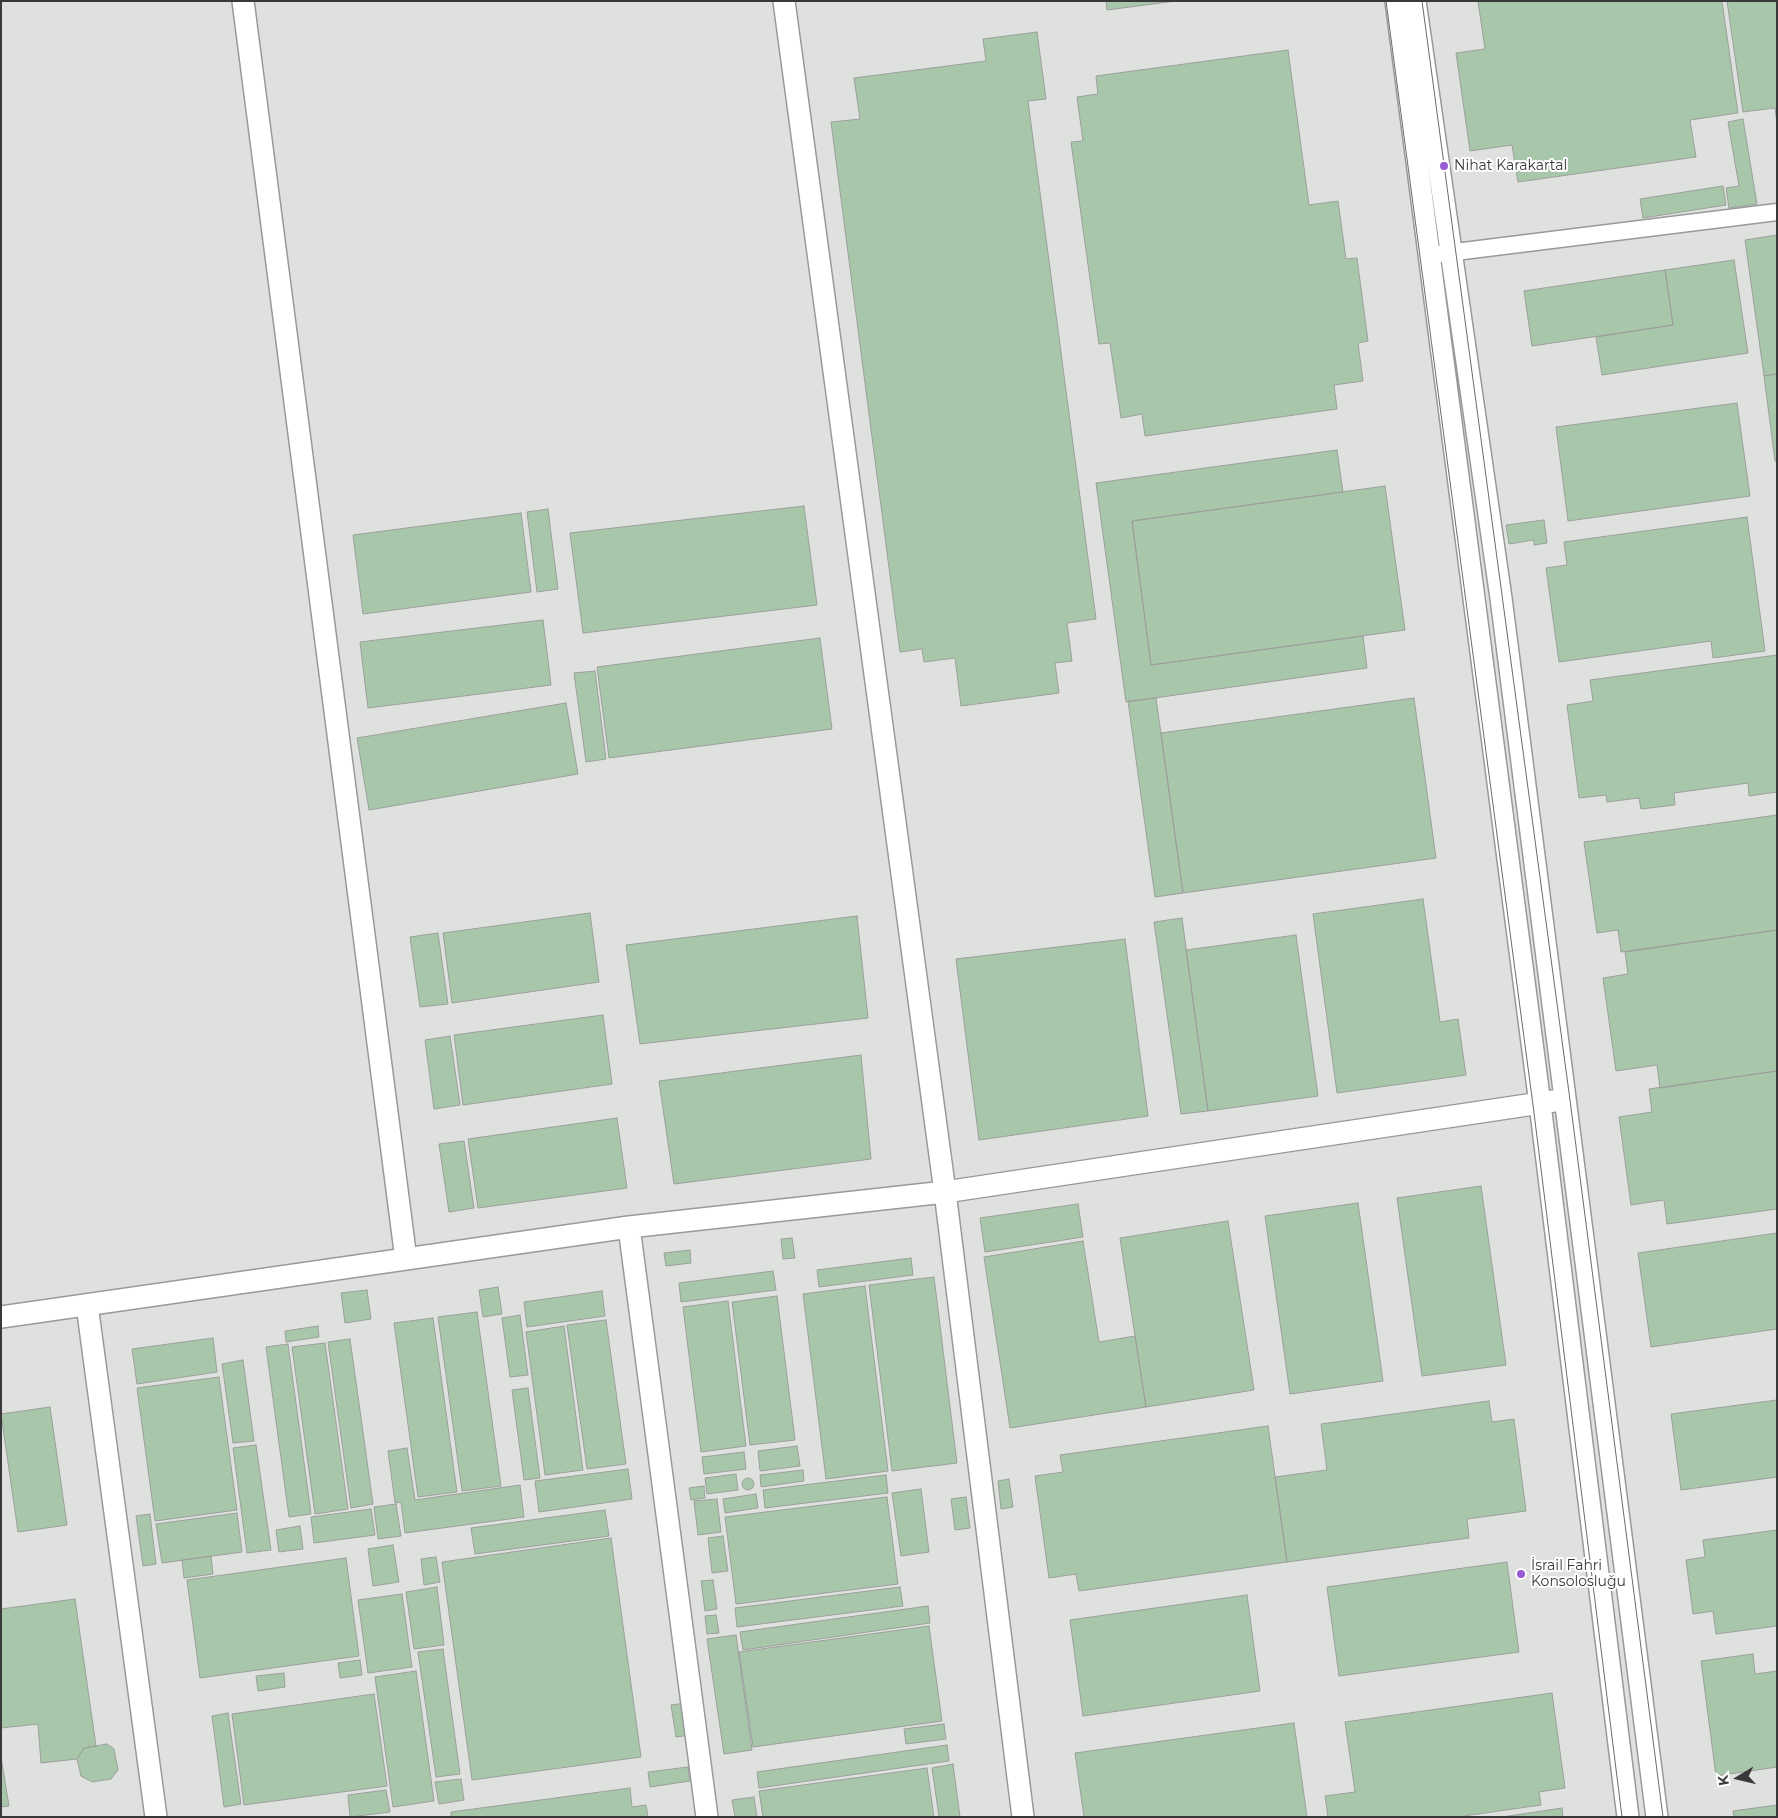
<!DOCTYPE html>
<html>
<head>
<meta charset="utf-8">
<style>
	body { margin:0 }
	#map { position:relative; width:1778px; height:1818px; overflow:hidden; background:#dee1de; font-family:Montserrat,sans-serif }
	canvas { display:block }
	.frame { position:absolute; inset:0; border:2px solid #383938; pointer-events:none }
	.north { position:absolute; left:1713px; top:1753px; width:50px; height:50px; -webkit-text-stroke:4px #fff; paint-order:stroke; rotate:261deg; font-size:14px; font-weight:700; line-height:20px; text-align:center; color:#383938 }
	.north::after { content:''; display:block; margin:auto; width:18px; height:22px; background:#383938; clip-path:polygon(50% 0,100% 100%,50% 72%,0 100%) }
</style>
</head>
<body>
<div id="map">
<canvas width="1778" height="1818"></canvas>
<div class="frame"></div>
<div class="north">K</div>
</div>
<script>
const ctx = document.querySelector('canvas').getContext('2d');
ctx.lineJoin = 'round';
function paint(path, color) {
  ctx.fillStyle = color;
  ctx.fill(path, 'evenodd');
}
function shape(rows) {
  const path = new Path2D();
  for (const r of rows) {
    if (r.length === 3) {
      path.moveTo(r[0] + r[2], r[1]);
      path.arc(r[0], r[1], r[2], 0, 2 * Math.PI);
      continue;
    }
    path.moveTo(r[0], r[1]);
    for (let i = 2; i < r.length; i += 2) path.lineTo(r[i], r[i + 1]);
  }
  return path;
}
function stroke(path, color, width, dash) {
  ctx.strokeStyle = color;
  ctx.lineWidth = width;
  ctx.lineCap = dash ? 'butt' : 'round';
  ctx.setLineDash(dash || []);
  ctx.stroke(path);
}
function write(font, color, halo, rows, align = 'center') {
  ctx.font = font + ' Montserrat,sans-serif';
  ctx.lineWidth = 4;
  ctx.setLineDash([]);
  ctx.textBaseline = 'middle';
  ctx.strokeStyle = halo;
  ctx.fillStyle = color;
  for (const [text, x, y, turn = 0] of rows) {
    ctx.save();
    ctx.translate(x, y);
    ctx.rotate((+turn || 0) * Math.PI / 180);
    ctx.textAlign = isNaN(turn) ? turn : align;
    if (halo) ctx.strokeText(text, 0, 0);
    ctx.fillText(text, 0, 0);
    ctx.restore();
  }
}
const building = shape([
	[1106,1,1176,1,1107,10,1106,1],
	[1478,1,1722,1,1738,113,1690,120,1696,157,1518,182,1512,145,1470,151,1456,53,1485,49,1478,1],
	[1727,1,1777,1,1777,124,1775,108,1743,112,1727,1],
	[1037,32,1046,99,1028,101,1096,619,1067,623,1072,661,1055,663,1059,693,961,706,955,658,924,662,922,649,900,652,831,122,860,119,854,78,986,61,983,39,1037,32],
	[1288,50,1309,205,1338,201,1346,259,1357,258,1368,341,1358,343,1363,381,1334,385,1337,409,1145,436,1142,414,1121,418,1110,343,1099,344,1071,142,1083,141,1077,97,1098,94,1096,76,1288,50],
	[1743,119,1757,204,1729,208,1726,188,1739,186,1728,122,1743,119],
	[1723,186,1726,205,1643,218,1640,199,1723,186],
	[1777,235,1777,374,1764,376,1745,240,1777,235],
	[1734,260,1748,353,1602,375,1596,337,1673,325,1665,270,1734,260],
	[1665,270,1673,325,1532,346,1524,291,1665,270],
	[1777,374,1777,461,1775,461,1764,376,1777,374],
	[1737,403,1750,496,1568,521,1556,427,1737,403],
	[1337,450,1343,492,1132,521,1151,665,1363,636,1367,668,1126,702,1096,483,1337,450],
	[1385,486,1405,630,1151,665,1132,521,1385,486],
	[804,506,817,605,583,633,570,533,804,506],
	[548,509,558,589,537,592,527,512,548,509],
	[521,513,531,592,363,614,353,535,521,513],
	[1747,517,1765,651,1713,658,1711,641,1559,662,1546,568,1567,565,1564,542,1747,517],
	[1544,520,1547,543,1534,545,1534,540,1509,544,1506,525,1544,520],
	[543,620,551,685,368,708,360,642,543,620],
	[820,638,832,729,609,758,597,667,820,638],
	[1777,655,1777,792,1749,796,1748,783,1674,793,1675,805,1641,809,1639,798,1607,802,1606,795,1579,798,1567,705,1593,701,1590,680,1777,655],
	[595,671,606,759,586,762,574,673,595,671],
	[1156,698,1183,893,1155,897,1128,701,1156,698],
	[1414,698,1436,858,1183,893,1161,733,1414,698],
	[566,703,578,774,369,810,357,738,566,703],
	[1777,815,1777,930,1621,952,1618,930,1597,933,1584,842,1777,815],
	[1423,899,1440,1022,1458,1019,1466,1075,1337,1093,1313,914,1423,899],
	[590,913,599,982,452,1003,443,933,590,913],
	[857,916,868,1018,640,1044,626,945,857,916],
	[1182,918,1208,1111,1181,1114,1154,922,1182,918],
	[1777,930,1777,1071,1660,1088,1657,1065,1616,1071,1603,978,1628,974,1625,952,1777,930],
	[438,933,448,1004,420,1007,410,937,438,933],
	[1296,935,1318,1096,1208,1111,1186,950,1296,935],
	[1125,939,1148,1116,979,1140,956,959,1125,939],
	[603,1015,612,1084,463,1105,454,1035,603,1015],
	[450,1036,460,1105,434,1109,425,1040,450,1036],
	[861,1055,871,1159,674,1184,659,1081,861,1055],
	[1777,1071,1777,1209,1667,1224,1664,1200,1631,1205,1619,1117,1652,1112,1649,1089,1777,1071],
	[617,1118,627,1188,478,1208,468,1139,617,1118],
	[464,1141,474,1208,449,1212,439,1144,464,1141],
	[1481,1186,1506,1365,1422,1376,1397,1198,1481,1186],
	[1358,1203,1383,1381,1290,1394,1265,1216,1358,1203],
	[1078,1204,1083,1237,985,1252,980,1218,1078,1204],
	[1228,1221,1254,1390,1146,1407,1120,1238,1228,1221],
	[1777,1233,1777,1329,1651,1347,1638,1253,1777,1233],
	[792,1238,795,1258,783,1259,781,1239,792,1238],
	[1083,1241,1099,1342,1135,1336,1146,1407,1010,1428,984,1257,1083,1241],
	[690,1250,691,1263,666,1266,664,1253,690,1250],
	[911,1258,913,1275,819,1287,817,1270,911,1258],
	[773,1271,776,1290,681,1302,679,1283,773,1271],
	[934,1277,957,1463,892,1471,869,1285,934,1277],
	[865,1286,888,1471,826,1479,803,1294,865,1286],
	[498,1287,502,1314,483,1317,479,1290,498,1287],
	[367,1290,371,1319,345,1323,341,1293,367,1290],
	[602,1291,605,1316,527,1327,524,1302,602,1291],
	[777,1296,795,1440,750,1445,732,1302,777,1296],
	[728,1301,746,1446,701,1452,683,1307,728,1301],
	[477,1312,501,1486,462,1491,438,1317,477,1312],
	[520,1315,528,1375,510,1377,502,1318,520,1315],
	[433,1318,457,1492,418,1497,394,1323,433,1318],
	[606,1320,626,1464,587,1469,567,1325,606,1320],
	[318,1326,319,1337,286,1342,285,1331,318,1326],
	[564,1326,583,1470,545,1475,526,1332,564,1326],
	[213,1338,217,1372,137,1384,132,1349,213,1338],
	[350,1339,373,1504,351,1508,328,1342,350,1339],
	[325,1343,348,1509,315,1514,292,1347,325,1343],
	[288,1344,311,1514,289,1517,266,1347,288,1344],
	[243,1360,254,1441,233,1443,222,1364,243,1360],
	[219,1377,237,1510,155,1521,137,1388,219,1377],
	[528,1388,540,1478,524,1480,512,1390,528,1388],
	[1777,1400,1777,1477,1681,1490,1671,1414,1777,1400],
	[1489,1401,1492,1422,1514,1419,1526,1511,1467,1519,1469,1538,1287,1562,1275,1477,1327,1470,1321,1424,1489,1401],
	[50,1407,67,1525,18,1532,1,1414,50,1407],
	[1268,1426,1287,1562,1079,1591,1076,1574,1049,1578,1035,1476,1063,1472,1060,1455,1268,1426],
	[256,1445,271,1550,247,1553,233,1448,256,1445],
	[797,1446,800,1466,760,1471,758,1451,797,1446],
	[407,1448,415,1500,520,1485,524,1517,405,1533,401,1502,395,1503,388,1451,407,1448],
	[744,1452,746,1469,704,1474,702,1457,744,1452],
	[628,1469,632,1499,539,1512,535,1481,628,1469],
	[803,1470,804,1481,761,1487,760,1475,803,1470],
	[736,1474,738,1490,707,1494,705,1478,736,1474],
	[886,1475,888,1493,765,1508,763,1490,886,1475],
	[748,1484,6],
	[1009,1479,1013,1507,1001,1509,998,1481,1009,1479],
	[704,1486,705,1498,691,1500,689,1488,704,1486],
	[921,1489,929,1552,901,1556,892,1493,921,1489],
	[756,1494,758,1508,725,1513,723,1499,756,1494],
	[887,1497,898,1584,736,1604,725,1517,887,1497],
	[966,1497,970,1528,955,1530,951,1499,966,1497],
	[717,1499,721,1532,698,1535,694,1501,717,1499],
	[396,1504,401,1536,378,1539,374,1507,396,1504],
	[371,1509,375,1535,314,1543,311,1517,371,1509],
	[605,1510,609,1536,475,1554,471,1528,605,1510],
	[237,1513,242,1552,162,1563,156,1524,237,1513],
	[150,1514,156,1564,143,1566,136,1516,150,1514],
	[300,1526,303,1549,279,1552,276,1530,300,1526],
	[1777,1530,1777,1626,1716,1634,1713,1611,1693,1614,1686,1560,1705,1557,1703,1540,1777,1530],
	[723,1536,728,1571,712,1573,708,1538,723,1536],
	[611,1538,641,1757,472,1780,442,1562,611,1538],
	[393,1545,399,1582,373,1586,368,1549,393,1545],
	[211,1556,213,1574,184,1578,182,1560,211,1556],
	[436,1557,440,1582,424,1585,421,1559,436,1557],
	[346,1558,359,1656,200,1678,187,1580,346,1558],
	[1507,1562,1519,1652,1339,1676,1327,1587,1507,1562],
	[713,1580,717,1609,705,1611,701,1581,713,1580],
	[437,1587,444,1645,414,1649,406,1592,437,1587],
	[900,1587,903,1606,737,1627,735,1608,900,1587],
	[402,1594,412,1667,368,1673,358,1600,402,1594],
	[1247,1595,1260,1691,1083,1716,1070,1620,1247,1595],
	[75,1599,96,1746,84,1748,77,1759,41,1763,38,1724,1,1728,1,1609,75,1599],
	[928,1606,930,1623,743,1650,740,1632,928,1606],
	[716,1615,719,1633,707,1634,705,1616,716,1615],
	[929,1626,942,1721,753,1747,739,1652,929,1626],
	[736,1635,752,1750,724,1754,707,1639,736,1635],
	[443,1649,460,1774,436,1777,418,1652,443,1649],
	[1753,1654,1755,1674,1777,1671,1777,1767,1716,1776,1701,1661,1753,1654],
	[360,1660,362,1675,340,1678,338,1663,360,1660],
	[416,1671,434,1801,393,1807,375,1677,416,1671],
	[284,1673,285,1687,258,1691,256,1676,284,1673],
	[1552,1693,1565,1788,1539,1792,1541,1805,1457,1817,1328,1817,1325,1796,1355,1792,1345,1722,1552,1693],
	[374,1694,387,1786,244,1805,232,1714,374,1694],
	[686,1703,690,1735,676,1737,671,1705,686,1703],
	[228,1713,241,1804,224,1807,212,1716,228,1713],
	[1294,1723,1307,1817,1084,1817,1075,1753,1294,1723],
	[944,1724,946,1739,906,1744,904,1729,944,1724],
	[107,1744,114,1749,118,1770,111,1779,92,1782,81,1776,77,1759,84,1748,107,1744],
	[947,1745,949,1761,759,1788,757,1772,947,1745],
	[1,1757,9,1806,1,1807,1,1757],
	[953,1764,960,1817,939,1817,932,1768,953,1764],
	[688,1767,690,1781,650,1787,648,1772,688,1767],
	[927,1768,934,1817,763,1817,759,1791,927,1768],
	[461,1779,464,1800,439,1804,435,1782,461,1779],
	[630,1788,632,1807,646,1805,648,1817,451,1817,451,1812,630,1788],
	[386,1790,390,1812,350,1817,348,1795,386,1790],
	[754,1797,757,1817,735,1817,732,1800,754,1797],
	[1777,1805,1777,1817,1734,1817,1733,1811,1777,1805],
	[1562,1808,1563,1817,1502,1817,1562,1808]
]);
const minor = shape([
	[1439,254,1777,212]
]);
const tertiary = shape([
	[243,1,406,1259],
	[784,1,945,1192,1023,1817],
	[1396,1,1540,1104,1628,1817],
	[1415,1,1501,598,1657,1817],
	[629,1227,707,1817],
	[87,1305,156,1817],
	[1,1317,629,1227,945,1192,1554,1101]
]);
const tram = shape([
	[1386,1,1533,1105,1622,1817],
	[1422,1,1570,1100,1663,1817]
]);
const markers = [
	[1444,166,5,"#985bd2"],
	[1521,1574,5,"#985bd2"]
];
const poiNames = [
	["Nihat Karakartal",1454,166],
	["İsrail Fahri",1531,1566],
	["Konsolosluğu",1531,1582]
];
paint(building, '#a8c7aa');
stroke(building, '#9c9f9c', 1);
stroke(minor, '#989a98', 19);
stroke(tertiary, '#989a98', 24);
stroke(minor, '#fff', 16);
stroke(tertiary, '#fff', 21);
stroke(tram, '#6a6b6a', 1);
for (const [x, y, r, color] of markers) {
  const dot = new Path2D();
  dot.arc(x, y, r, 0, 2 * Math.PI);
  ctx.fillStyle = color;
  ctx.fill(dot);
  stroke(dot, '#fff', 2);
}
write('14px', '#383938', '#fff', poiNames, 'left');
</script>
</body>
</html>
